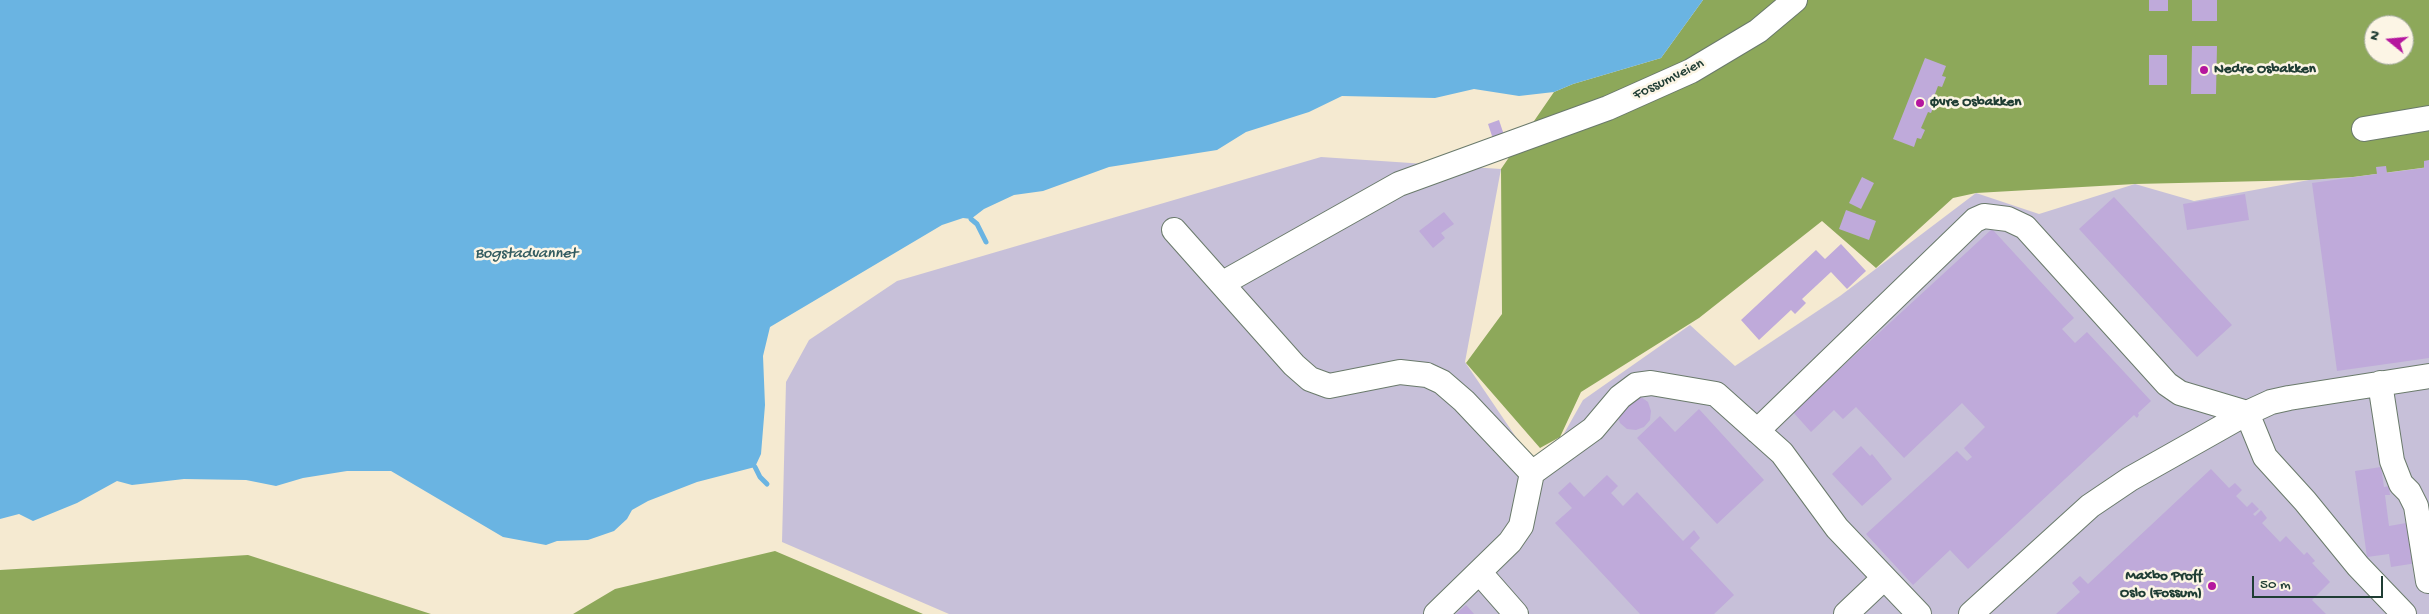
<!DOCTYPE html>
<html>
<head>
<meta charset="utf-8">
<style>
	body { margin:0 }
	#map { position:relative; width:2429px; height:614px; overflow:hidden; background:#f5ead1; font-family:"Gochi Hand",sans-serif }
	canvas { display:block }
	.north { position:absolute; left:2364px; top:15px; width:50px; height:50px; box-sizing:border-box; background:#fcf5e5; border:1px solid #a4ab9e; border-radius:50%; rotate:287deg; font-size:14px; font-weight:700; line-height:20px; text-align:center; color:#1f3d34 }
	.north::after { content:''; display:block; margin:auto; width:18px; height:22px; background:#b5179e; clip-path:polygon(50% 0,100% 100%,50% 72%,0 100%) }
	.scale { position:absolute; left:2252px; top:576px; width:131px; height:22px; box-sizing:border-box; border:2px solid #1f3d34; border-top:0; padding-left:6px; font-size:15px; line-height:18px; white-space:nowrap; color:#1f3d34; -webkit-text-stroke:4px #fcf5e5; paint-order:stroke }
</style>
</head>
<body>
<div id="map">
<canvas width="2429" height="614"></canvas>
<div class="north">N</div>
<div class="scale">50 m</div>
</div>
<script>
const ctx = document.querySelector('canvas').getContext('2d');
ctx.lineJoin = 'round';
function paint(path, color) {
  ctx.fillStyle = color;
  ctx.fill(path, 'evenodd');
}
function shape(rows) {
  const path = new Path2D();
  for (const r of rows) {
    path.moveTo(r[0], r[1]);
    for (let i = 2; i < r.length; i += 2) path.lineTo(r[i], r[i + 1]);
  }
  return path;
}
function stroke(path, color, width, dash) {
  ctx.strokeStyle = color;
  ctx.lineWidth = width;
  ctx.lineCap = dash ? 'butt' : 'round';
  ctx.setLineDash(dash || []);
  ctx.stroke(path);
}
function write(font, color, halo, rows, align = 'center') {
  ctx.font = font + ' "Gochi Hand",sans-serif';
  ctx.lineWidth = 5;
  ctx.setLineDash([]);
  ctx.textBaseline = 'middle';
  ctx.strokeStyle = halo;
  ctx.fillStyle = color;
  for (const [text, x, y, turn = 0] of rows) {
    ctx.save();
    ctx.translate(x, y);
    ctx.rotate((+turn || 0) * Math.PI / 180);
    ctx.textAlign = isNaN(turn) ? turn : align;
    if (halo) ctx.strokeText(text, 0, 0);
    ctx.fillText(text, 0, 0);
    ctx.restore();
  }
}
const industrial = shape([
	[1321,157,1501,169,1465,362,1541,474,1583,400,1690,325,1735,366,1840,296,1976,193,2039,214,2135,184,2194,201,2309,180,2353,177,2429,167,2429,614,949,614,782,542,786,382,809,340,897,281]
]);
const forest = shape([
	[1703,0,2429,0,2429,167,2353,177,2309,180,2135,184,1976,193,1953,198,1876,268,1822,221,1699,318,1581,392,1560,437,1540,448,1466,363,1502,314,1501,169,1554,92,1573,84,1661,58],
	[2374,25,2404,25,2404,55,2374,55],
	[775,551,923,614,573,614,615,589],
	[248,555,431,614,0,614,0,570]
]);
const water = shape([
	[0,0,1703,0,1661,58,1573,84,1554,92,1519,96,1474,89,1435,98,1342,96,1309,112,1246,132,1217,150,1109,167,1043,191,1014,195,984,209,971,219,963,218,942,225,770,327,763,356,765,405,761,454,755,467,697,482,648,501,632,510,627,519,614,531,588,540,557,541,546,545,503,537,391,471,347,471,303,478,276,486,246,480,184,479,132,485,117,481,77,503,33,521,19,514,0,519]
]);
const stream = shape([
	[971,219,977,224,986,242],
	[755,467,760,477,767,484]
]);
const building = shape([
	[2149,0,2168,0,2168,11,2149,11],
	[2192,0,2217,0,2217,21,2192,21],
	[2192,46,2217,46,2216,94,2191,94],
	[2149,55,2167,55,2167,85,2149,85],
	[1925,58,1946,66,1942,76,1946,77,1942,87,1938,86,1932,102,1935,103,1931,113,1928,112,1921,128,1925,130,1921,139,1917,138,1914,147,1893,139],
	[1499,120,1504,135,1493,139,1488,124],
	[2429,160,2429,358,2337,371,2312,183,2377,174,2376,167,2386,166,2387,173,2424,168,2424,161],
	[1862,177,1874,183,1861,209,1849,203],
	[2245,194,2249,220,2187,230,2183,204],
	[2114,197,2232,325,2197,357,2079,229],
	[1846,210,1876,221,1869,240,1839,229],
	[1444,212,1454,224,1441,233,1445,238,1433,248,1419,231],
	[1992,229,2074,318,2062,329,2075,343,2087,332,2151,401,2138,413,2139,415,2137,418,2134,415,1968,569,1950,550,1913,585,1866,534,1957,451,1967,461,1972,457,1964,448,1985,427,1962,403,1904,458,1856,407,1843,419,1834,410,1811,432,1793,412],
	[1841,244,1866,271,1847,289,1831,272,1802,299,1806,303,1795,314,1791,310,1759,340,1741,320,1816,250,1825,259],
	[1632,396,1641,397,1648,402,1651,411,1650,420,1644,427,1636,430,1627,429,1620,423,1617,415],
	[1699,409,1764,480,1717,524,1637,438,1660,416,1675,432],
	[1861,446,1870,456,1872,454,1892,479,1862,506,1832,474],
	[2381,467,2384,487,2389,486,2390,495,2385,495,2389,526,2412,522,2417,563,2391,567,2389,554,2367,557,2355,471],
	[2211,469,2229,488,2235,483,2242,490,2236,496,2247,507,2252,502,2259,509,2253,514,2255,516,2261,510,2267,518,2262,523,2280,542,2286,536,2304,555,2307,552,2315,561,2312,563,2330,582,2312,600,2326,614,2056,614,2080,592,2072,583,2080,576,2088,584],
	[1607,475,1618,486,1611,493,1623,506,1637,492,1683,541,1694,530,1700,538,1690,548,1734,595,1714,614,1640,614,1555,523,1572,508,1558,493,1570,482,1584,497],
	[1466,605,1474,614,1456,614]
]);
const minor = shape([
	[2364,129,2429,118],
	[1174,230,1294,365,1310,379,1329,386,1400,372,1427,375,1442,382,1464,401,1532,473],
	[1223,283,1399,184,1608,108,1691,71,1758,31,1795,0],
	[2380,383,2392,461,2401,484,2409,492,2416,506,2428,581],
	[1757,431,1975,220,1984,216,2008,219,2025,227,2167,384,2180,393,2247,413,2265,457,2305,501,2358,566,2404,614],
	[1480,573,1516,614],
	[1436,614,1510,542,1521,526,1532,473,1593,429,1620,397,1636,385,1651,383,1716,394,1782,453,1837,528,1919,614],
	[1846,614,1884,578],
	[1971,614,2090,506,2130,479,2247,413,2271,402,2289,398,2429,376]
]);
const markers = [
	[2204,70,5,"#b5179e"],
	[1920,103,5,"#b5179e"],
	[2212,586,5,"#b5179e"]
];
const poiNames = [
	["Nedre Osbakken",2214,70],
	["Øvre Osbakken",1930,103],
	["Maxbo Proff",2202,577,"right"],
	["Oslo (Fossum)",2202,594,"right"]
];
const streetNames = [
	["Fossumveien",1669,80,-26]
];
const waterNames = [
	["Bogstadvannet",526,255]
];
paint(industrial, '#c7c0d9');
paint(forest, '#8da85a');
paint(water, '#6ab4e2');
stroke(stream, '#6ab4e2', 5);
paint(building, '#bfaada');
stroke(minor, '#6a7a6b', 26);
stroke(minor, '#fff', 24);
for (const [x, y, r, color] of markers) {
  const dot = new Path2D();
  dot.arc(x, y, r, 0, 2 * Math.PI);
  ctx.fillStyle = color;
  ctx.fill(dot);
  stroke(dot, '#fcf5e5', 2);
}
write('bold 15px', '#1f3d34', '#fcf5e5', poiNames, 'left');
write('15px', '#1f3d34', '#fcf5e5', streetNames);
write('italic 16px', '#325b60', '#fcf5e5', waterNames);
</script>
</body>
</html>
